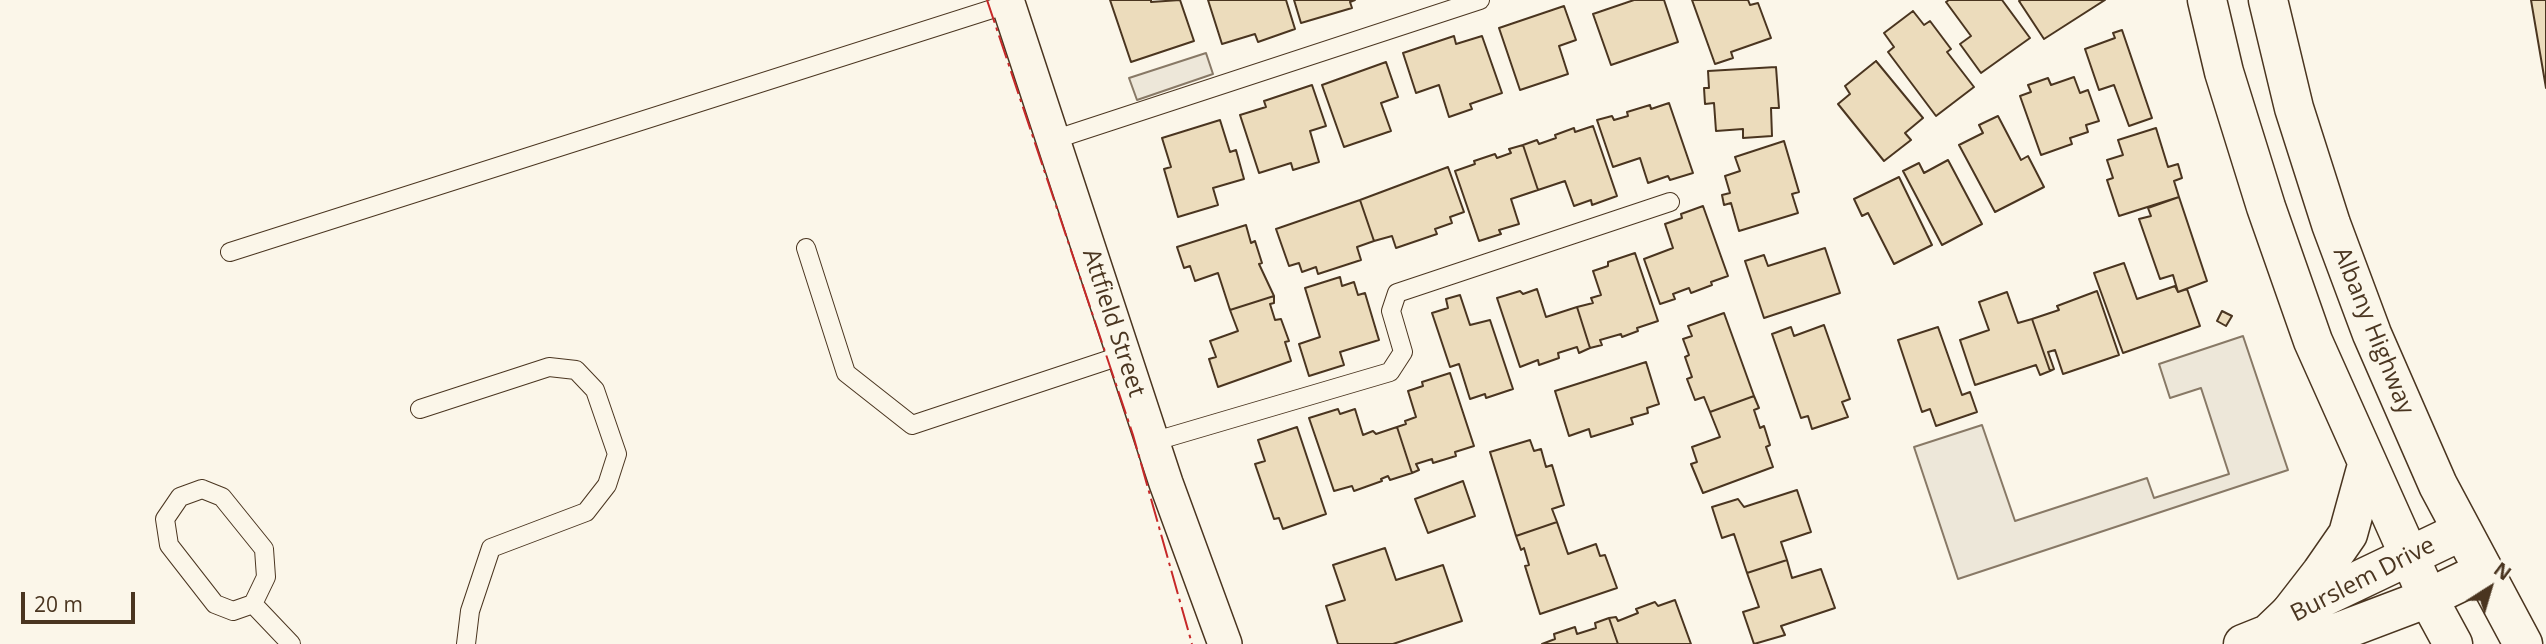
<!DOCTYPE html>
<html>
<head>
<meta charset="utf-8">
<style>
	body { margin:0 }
	#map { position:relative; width:2546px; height:644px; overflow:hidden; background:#fbf6e9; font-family:"Open Sans",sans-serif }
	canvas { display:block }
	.north { position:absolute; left:2455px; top:553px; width:70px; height:70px; -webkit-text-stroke:5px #fbf6e9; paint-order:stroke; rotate:37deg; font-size:19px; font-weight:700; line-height:28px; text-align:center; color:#4a3520 }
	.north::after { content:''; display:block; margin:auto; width:24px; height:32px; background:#4a3520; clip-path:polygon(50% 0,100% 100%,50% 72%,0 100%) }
	.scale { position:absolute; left:21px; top:592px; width:114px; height:32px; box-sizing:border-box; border:4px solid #4a3520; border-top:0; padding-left:9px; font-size:21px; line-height:24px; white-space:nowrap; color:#4a3520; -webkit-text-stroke:5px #fbf6e9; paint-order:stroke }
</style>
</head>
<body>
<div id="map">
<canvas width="2546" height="644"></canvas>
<div class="north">N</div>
<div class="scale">20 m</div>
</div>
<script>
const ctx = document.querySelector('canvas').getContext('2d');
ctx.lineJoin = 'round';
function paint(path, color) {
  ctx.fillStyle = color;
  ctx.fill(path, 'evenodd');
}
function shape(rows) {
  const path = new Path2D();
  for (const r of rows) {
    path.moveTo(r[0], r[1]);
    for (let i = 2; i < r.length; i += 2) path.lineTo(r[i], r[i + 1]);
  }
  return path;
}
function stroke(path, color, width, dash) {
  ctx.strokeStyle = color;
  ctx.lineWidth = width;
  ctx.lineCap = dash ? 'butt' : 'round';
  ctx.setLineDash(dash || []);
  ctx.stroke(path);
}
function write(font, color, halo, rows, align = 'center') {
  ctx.font = font + ' "Open Sans",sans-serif';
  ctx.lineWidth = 5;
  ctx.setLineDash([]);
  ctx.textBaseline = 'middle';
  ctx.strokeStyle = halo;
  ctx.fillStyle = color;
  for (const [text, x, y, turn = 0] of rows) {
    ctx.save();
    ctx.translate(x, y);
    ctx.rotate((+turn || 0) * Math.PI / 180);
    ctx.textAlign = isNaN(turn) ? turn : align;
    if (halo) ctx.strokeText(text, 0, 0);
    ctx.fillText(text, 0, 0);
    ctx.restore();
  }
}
const parking = shape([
	[1206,53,1213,74,1137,100,1129,78,1206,53],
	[2243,336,2288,470,1958,579,1914,447,1982,425,2015,521,2147,478,2154,498,2229,474,2201,388,2170,398,2159,364,2243,336]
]);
const building = shape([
	[1110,0,1151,0,1151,2,1180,0,1194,41,1131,62,1110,0],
	[1208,0,1286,0,1295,29,1258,42,1255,34,1222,44,1208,0],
	[1294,0,1355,0,1350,2,1352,8,1301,23,1294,0],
	[1634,0,1664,0,1678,42,1611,65,1593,14,1634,0],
	[1692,0,1748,0,1750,5,1758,3,1771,38,1731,52,1733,58,1715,64,1692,0],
	[1949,0,2002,0,2030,38,1981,73,1960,44,1971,36,1946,2,1949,0],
	[2021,0,2105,0,2044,39,2019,1,2021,0],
	[2531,0,2546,0,2546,88,2531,0],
	[1564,6,1576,40,1559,46,1568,74,1520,90,1499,28,1564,6],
	[1913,11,1924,25,1930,21,1951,49,1947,52,1974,87,1936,116,1888,52,1894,47,1884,33,1913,11],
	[2122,30,2152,118,2129,126,2114,85,2099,90,2085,49,2115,38,2113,33,2122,30],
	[1454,36,1456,44,1482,36,1502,93,1470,104,1472,109,1449,117,1439,85,1416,93,1403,53,1454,36],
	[1876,61,1923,118,1905,133,1911,140,1884,161,1838,104,1850,94,1845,86,1876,61],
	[1386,62,1398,97,1381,103,1391,131,1344,147,1322,85,1386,62],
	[1776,67,1779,108,1771,108,1772,136,1743,138,1743,129,1716,131,1714,103,1705,104,1704,88,1709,88,1708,71,1776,67],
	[2074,77,2080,93,2088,90,2099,121,2086,125,2088,132,2070,138,2072,144,2041,155,2020,96,2031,92,2028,85,2048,78,2051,85,2074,77],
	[1312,85,1326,126,1310,131,1319,162,1293,170,1291,163,1259,173,1240,115,1266,107,1264,101,1312,85],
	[1669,103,1693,173,1670,180,1668,176,1648,183,1640,158,1613,167,1597,120,1612,116,1614,120,1628,116,1627,112,1650,105,1651,109,1669,103],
	[1998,116,2021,160,2028,156,2044,187,1995,212,1959,145,1983,133,1979,125,1998,116],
	[1220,120,1230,152,1236,150,1244,179,1213,188,1218,205,1178,217,1164,169,1171,167,1162,138,1220,120],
	[1593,126,1617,196,1592,205,1591,200,1574,206,1565,181,1538,190,1523,145,1537,140,1539,144,1556,138,1555,135,1574,128,1575,132,1593,126],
	[2156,128,2168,167,2178,164,2182,178,2174,181,2179,197,2119,216,2107,180,2113,178,2107,160,2123,155,2118,140,2156,128],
	[1784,141,1799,192,1792,194,1798,213,1739,231,1731,203,1724,205,1722,195,1730,193,1725,176,1740,171,1735,157,1784,141],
	[1523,145,1538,190,1511,199,1519,224,1499,230,1501,234,1479,241,1455,171,1475,164,1474,161,1495,154,1497,158,1511,153,1509,149,1523,145],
	[1948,160,1982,224,1942,245,1903,171,1919,163,1924,173,1948,160],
	[1448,167,1464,212,1450,217,1452,223,1435,229,1437,234,1396,248,1392,236,1374,241,1360,200,1448,167],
	[1899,177,1932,245,1894,264,1868,213,1862,216,1854,199,1899,177],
	[2179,197,2207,281,2178,292,2173,275,2160,279,2139,219,2151,216,2148,208,2179,197],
	[1360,200,1374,241,1357,247,1361,260,1318,274,1316,267,1302,272,1299,263,1289,266,1276,229,1360,200],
	[1703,206,1728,276,1711,282,1712,285,1691,293,1689,288,1673,294,1675,299,1660,304,1644,259,1673,248,1665,224,1682,218,1681,214,1703,206],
	[1246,225,1251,243,1255,241,1262,263,1259,264,1274,296,1230,310,1218,273,1195,281,1190,266,1184,268,1177,247,1246,225],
	[1825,248,1840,293,1764,318,1745,261,1764,255,1768,266,1825,248],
	[1635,253,1658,321,1637,328,1638,331,1622,337,1621,334,1600,340,1602,345,1590,348,1577,307,1593,303,1591,298,1601,295,1593,271,1608,266,1608,262,1635,253],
	[2124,263,2137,299,2175,286,2178,292,2187,289,2200,326,2123,353,2094,273,2124,263],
	[1340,277,1342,286,1354,282,1358,295,1365,293,1379,340,1340,352,1344,365,1309,376,1299,344,1320,337,1305,288,1340,277],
	[1537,289,1546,317,1577,307,1590,348,1579,353,1577,347,1558,353,1559,358,1539,365,1538,360,1520,367,1497,298,1520,291,1523,294,1537,289],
	[2097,291,2119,355,2063,374,2055,350,2048,352,2054,369,2050,371,2032,319,2059,310,2057,306,2097,291],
	[2007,292,2018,323,2032,319,2050,371,2040,375,2036,365,1975,385,1960,340,1989,330,1979,302,2007,292],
	[1460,295,1470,325,1490,320,1513,389,1486,398,1485,394,1470,399,1459,364,1450,367,1432,313,1448,308,1446,299,1460,295],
	[1274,296,1274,303,1270,304,1275,320,1281,319,1289,341,1285,342,1291,361,1218,387,1209,359,1216,357,1210,341,1238,331,1230,310,1274,296],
	[2222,311,2232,316,2226,326,2217,321,2222,311],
	[1724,313,1754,396,1710,412,1704,397,1695,400,1687,379,1692,377,1685,357,1689,355,1683,339,1692,336,1688,326,1724,313],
	[1824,325,1850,399,1842,402,1848,417,1812,429,1808,416,1801,418,1772,334,1791,327,1794,336,1824,325],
	[1938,327,1962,395,1970,392,1977,412,1936,426,1930,409,1922,412,1898,340,1938,327],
	[1646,362,1659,404,1647,408,1648,413,1631,418,1633,424,1591,437,1589,429,1569,436,1555,391,1646,362],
	[1450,373,1474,446,1455,452,1456,456,1433,463,1432,459,1416,464,1419,470,1412,473,1397,427,1406,424,1405,421,1416,417,1408,391,1423,386,1422,382,1450,373],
	[1754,396,1759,408,1754,410,1760,428,1764,426,1770,445,1766,447,1773,467,1703,493,1691,464,1697,462,1692,447,1720,437,1710,412,1754,396],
	[1338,409,1340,414,1355,409,1363,435,1373,431,1376,434,1397,427,1412,473,1390,480,1388,476,1381,479,1382,481,1354,491,1352,486,1334,491,1309,418,1338,409],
	[1297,427,1326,514,1283,529,1279,518,1274,519,1255,464,1265,461,1258,440,1297,427],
	[1530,440,1534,451,1541,449,1546,467,1552,465,1564,505,1552,509,1557,522,1516,536,1490,452,1530,440],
	[1463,481,1475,516,1428,533,1415,499,1463,481],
	[1797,490,1811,532,1781,542,1787,560,1747,573,1734,534,1722,538,1712,507,1738,499,1744,507,1797,490],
	[1557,522,1568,554,1596,544,1600,556,1605,555,1617,588,1540,614,1525,566,1529,565,1524,548,1521,550,1516,536,1557,522],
	[1385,548,1396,580,1443,565,1462,621,1393,644,1338,644,1326,606,1345,600,1333,565,1385,548],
	[1787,560,1792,578,1821,569,1835,608,1781,626,1785,635,1754,644,1743,612,1759,607,1747,573,1787,560],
	[1675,600,1691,644,1618,644,1609,618,1616,617,1618,621,1638,613,1636,609,1655,602,1658,606,1675,600],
	[1609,618,1618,644,1542,644,1555,639,1554,634,1575,627,1577,634,1596,628,1595,623,1609,618]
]);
const lane = shape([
	[1053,140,1480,0],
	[806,248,846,373,912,425,1123,355],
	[230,252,1008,4],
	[420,409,549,367,576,370,595,390,617,454,607,485,586,512,491,548,470,611,466,644],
	[1152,442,1390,372,1403,352,1391,311,1397,293,1670,202],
	[202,489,222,497,264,549,266,577,253,604,233,611,215,604,169,545,165,519,180,497,202,489],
	[253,604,291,644]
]);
const street = shape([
	[1007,0,1166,483,1225,644]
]);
const primary = shape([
	[2268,634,2312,642,2428,598,2484,571],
	[2243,644,2268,634,2290,613,2462,531]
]);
const highway = shape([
	[2207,0,2224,72,2266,207,2313,341,2428,598,2453,644],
	[2268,0,2294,108,2331,224,2372,334,2438,485,2523,644],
	[2290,613,2321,573,2348,534,2367,465]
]);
const power = shape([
	[987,0,1133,435,1192,644]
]);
const streetNames = [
	["Attfield Street",1113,323,72],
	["Albany Highway",2373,331,68],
	["Burslem Drive",2363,580,-27]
];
paint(parking, '#ede7d9');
stroke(parking, '#887966', 2);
paint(building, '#ecdcbc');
stroke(building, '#4a3520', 2);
stroke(lane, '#4a3520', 20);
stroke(street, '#4a3520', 36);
stroke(primary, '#4a3520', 41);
stroke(highway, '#4a3520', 41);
stroke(lane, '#fbf6e9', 18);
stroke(street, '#fbf6e9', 33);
stroke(primary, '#fbf6e9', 38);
stroke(highway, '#fbf6e9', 38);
stroke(power, '#c62828', 2, [24, 5, 3.5, 5]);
write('24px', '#4a3520', '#fbf6e9', streetNames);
</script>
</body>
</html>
